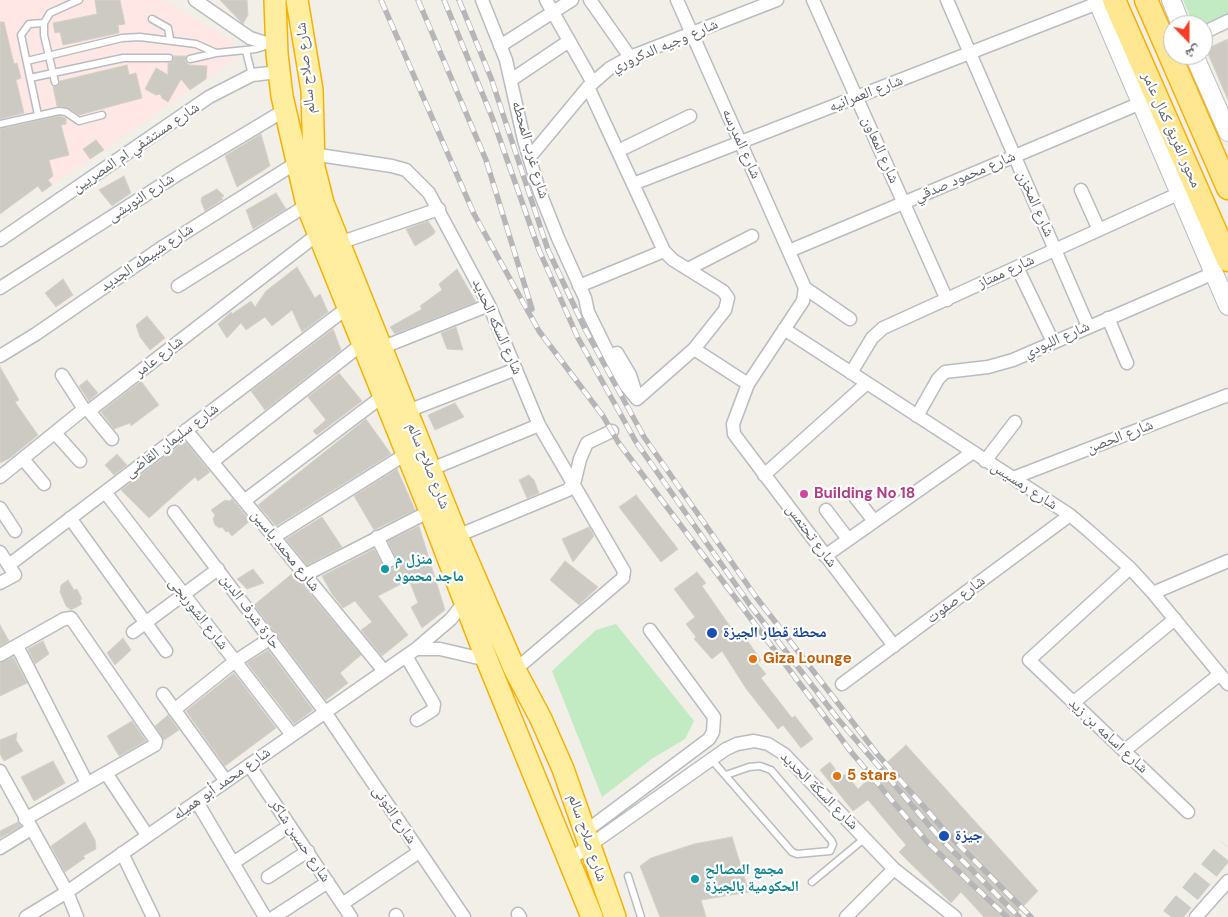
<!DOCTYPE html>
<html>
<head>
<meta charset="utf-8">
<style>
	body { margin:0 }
	#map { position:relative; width:1228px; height:917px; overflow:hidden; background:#f1efe7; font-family:"DM Sans","Noto Naskh Arabic",sans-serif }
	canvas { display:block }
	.north { position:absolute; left:1163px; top:15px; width:50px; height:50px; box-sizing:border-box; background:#fff; border:1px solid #bfc0c3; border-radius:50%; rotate:158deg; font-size:14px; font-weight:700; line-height:20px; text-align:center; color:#5e6268 }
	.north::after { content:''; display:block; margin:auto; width:18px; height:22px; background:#f73d27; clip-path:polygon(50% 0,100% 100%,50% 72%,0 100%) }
</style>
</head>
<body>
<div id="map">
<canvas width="1228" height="917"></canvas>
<div class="north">ش</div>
</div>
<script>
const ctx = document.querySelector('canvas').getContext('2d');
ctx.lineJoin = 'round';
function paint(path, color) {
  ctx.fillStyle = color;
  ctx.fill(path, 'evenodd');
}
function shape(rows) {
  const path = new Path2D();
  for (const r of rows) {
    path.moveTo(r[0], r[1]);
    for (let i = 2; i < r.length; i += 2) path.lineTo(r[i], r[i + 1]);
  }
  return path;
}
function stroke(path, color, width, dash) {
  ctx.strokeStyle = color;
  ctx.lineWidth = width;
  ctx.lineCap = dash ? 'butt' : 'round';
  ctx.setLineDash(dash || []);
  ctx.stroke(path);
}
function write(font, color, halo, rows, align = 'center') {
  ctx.font = font + ' "DM Sans","Noto Naskh Arabic",sans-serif';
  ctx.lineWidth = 4.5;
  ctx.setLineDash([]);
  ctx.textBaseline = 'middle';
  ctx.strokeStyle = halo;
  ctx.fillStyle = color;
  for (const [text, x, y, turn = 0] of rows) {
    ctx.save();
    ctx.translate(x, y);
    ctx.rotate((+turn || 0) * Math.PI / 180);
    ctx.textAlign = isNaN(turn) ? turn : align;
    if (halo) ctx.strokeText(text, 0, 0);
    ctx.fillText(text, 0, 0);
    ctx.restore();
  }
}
const medical = shape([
	[0,0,163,0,232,41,236,58,42,192,38,186,0,214]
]);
const green = shape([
	[1183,0,1228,0,1228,18,1203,30,1203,25,1194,25],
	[616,624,694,721,685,739,653,758,602,797,552,671,596,630]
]);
const building = shape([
	[95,0,120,0,125,24,118,25,119,33,63,45,60,32,55,33,53,23,97,14,95,0],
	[220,0,247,0,248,15,243,24,220,0],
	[0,22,4,22,14,64,17,63,21,78,16,80,24,113,0,119,0,22],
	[1228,39,1228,100,1206,49,1228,39],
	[174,56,186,56,185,61,189,65,207,66,206,79,190,90,181,79,168,102,162,98,160,94,156,95,145,89,156,68,168,75,168,63,173,61,174,56],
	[127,65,129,75,136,73,142,98,79,115,68,108,57,106,53,87,58,86,60,81,127,65],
	[59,116,66,118,66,124,61,125,69,155,49,160,53,176,48,180,52,185,42,192,38,186,0,214,0,129,59,116],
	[261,134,270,166,237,187,225,156,261,134],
	[96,140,104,150,90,159,83,149,96,140],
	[124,176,131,193,112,206,99,190,124,176],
	[217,189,224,196,221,198,223,199,205,211,201,201,202,197,217,189],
	[276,193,286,209,253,229,246,210,276,193],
	[428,221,435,231,434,234,415,246,406,229,428,221],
	[297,267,315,298,320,294,328,312,302,332,292,310,272,326,265,317,246,330,241,323,227,338,218,324,231,312,232,314,251,301,255,307,266,291,297,267],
	[457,269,476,302,395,334,390,327,422,309,420,306,442,290,439,284,457,269],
	[63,279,73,295,56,307,45,293,63,279],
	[147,316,165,338,150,350,140,337,136,325,147,316],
	[456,327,463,350,447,349,441,333,456,327],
	[333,329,341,350,265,410,251,391,333,329],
	[0,367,19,400,15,402,38,435,10,458,0,463,0,367],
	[339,373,362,401,317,435,313,431,326,420,308,397,339,373],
	[87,380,98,393,89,401,79,386,87,380],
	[141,381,159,405,131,426,130,423,114,429,101,412,141,381],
	[455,403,464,417,435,430,428,415,455,403],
	[366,419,391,454,276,526,258,505,366,419],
	[185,441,210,472,198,481,195,477,149,518,121,490,185,441],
	[117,454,127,465,114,475,105,465,117,454],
	[397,469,415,510,374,530,354,496,397,469],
	[529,475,534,480,539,493,527,498,519,480,529,475],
	[636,495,678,549,661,562,619,507,636,495],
	[232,499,250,521,232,536,228,531,226,532,222,527,219,528,215,525,213,519,215,515,211,510,225,500,229,501,232,499],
	[322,517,342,547,307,565,286,539,322,517],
	[419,526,445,610,422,628,411,607,418,603,409,580,378,596,408,635,382,656,361,630,372,622,355,601,343,608,332,594,322,576,374,549,384,567,393,568,397,561,388,541,419,526],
	[589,527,594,536,573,562,562,539,589,527],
	[565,561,598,587,579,605,550,580,565,561],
	[253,569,264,583,247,589,237,579,253,569],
	[697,572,706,583,702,586,739,639,744,636,761,660,757,663,766,674,761,678,792,718,795,716,813,739,801,748,783,725,778,729,747,690,722,651,712,659,694,639,696,637,686,624,695,617,674,589,697,572],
	[293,573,361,655,340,673,348,683,326,700,254,605,293,573],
	[68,580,74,590,77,589,82,599,80,600,82,604,71,610,66,606,60,592,61,585,68,580],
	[0,625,9,641,0,646,0,625],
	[123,638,131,650,115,665,107,653,123,638],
	[43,641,49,654,35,664,28,649,43,641],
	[268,650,313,710,294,724,247,663,268,650],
	[13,657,27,683,0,696,0,663,13,657],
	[234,673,276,728,225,766,186,711,234,673],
	[168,715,179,730,164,740,155,726,168,715],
	[132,721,146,741,119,756,107,736,132,721],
	[17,733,16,740,23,751,4,761,0,754,0,740,17,733],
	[906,745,1038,891,1013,917,984,917,961,892,951,903,899,852,906,845,868,800,853,811,820,770,830,762,841,777,846,774,858,789,906,745],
	[53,761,65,783,34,801,21,777,53,761],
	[18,822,21,826,0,838,0,831,18,822],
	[85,822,95,840,96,849,83,856,85,858,65,872,51,846,85,822],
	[732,837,749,892,701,900,706,917,660,917,640,866,651,858,694,844,732,837]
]);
const primaryTunnel = shape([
	[1171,917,1228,847]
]);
const service = shape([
	[152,19,168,28,170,39],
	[246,51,252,75],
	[190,59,216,53,256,49,269,45],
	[27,61,122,38,140,37,196,44,216,53],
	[30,78,123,58,169,58],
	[55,82,44,35,44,23,50,13,79,0],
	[38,115,21,35,29,24,44,23],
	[0,124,59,111,66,112,79,121,102,115],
	[711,759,792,852,797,854,830,851,833,844,831,840,771,770,760,766,749,767,726,775],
	[628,876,641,917],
	[812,882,865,838]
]);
const minor = shape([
	[195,0,250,38,266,43,277,42],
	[482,0,506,60,524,140,539,190,558,238,585,298,588,312,622,381,637,399],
	[546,0,593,83],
	[590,0,630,57],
	[677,0,805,288,803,301,748,384,733,424,734,434,894,646],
	[813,0,947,300],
	[947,0,1088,326],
	[1203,33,1228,21],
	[500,46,572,0],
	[511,80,569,41],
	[588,87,664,251,673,260,723,291,728,298,725,310,694,349,637,399],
	[618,151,690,116],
	[312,154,392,166,406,170,429,193,489,305,539,425,624,571,623,578,515,670],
	[529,158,588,87,610,68,630,57,777,0],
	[633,184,1098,3],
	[1081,190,1099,230],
	[0,240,209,97,252,75,278,72],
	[339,243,439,209],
	[789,251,1141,103],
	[1017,267,1053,342],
	[688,269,752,236],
	[178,286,307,205],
	[579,286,664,251],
	[0,288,180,173,285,110],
	[805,288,850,319],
	[1108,318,1127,363],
	[784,329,1070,515,1090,532,1130,568,1153,593,1228,684],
	[381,348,489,305],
	[694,349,748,384],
	[617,353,630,375,636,394],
	[0,356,36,334,164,246,296,163],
	[851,373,872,338,883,328,1180,193],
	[62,375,84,409],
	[89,411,112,439],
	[405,412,516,369],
	[917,416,938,379,945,372,988,367,1013,360,1214,273],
	[186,430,384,671],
	[55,433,80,461],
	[23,459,44,484],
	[985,461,1015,422],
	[212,462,362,344],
	[429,470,539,425],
	[764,475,867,383],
	[0,477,84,409,89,411,318,234],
	[1013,478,1228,395],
	[105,492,292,735],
	[852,493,874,521],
	[244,501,383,396],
	[0,508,15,531],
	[826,510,848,539],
	[174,512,325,712,464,917],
	[70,518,166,651],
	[457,536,568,490,575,480,580,459,587,443,612,431],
	[274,537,406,454],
	[377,537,389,561],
	[0,552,15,575,0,583],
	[825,556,973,452],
	[9,565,347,308],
	[1130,568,1029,660,1188,812],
	[305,575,430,511],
	[1153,593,1228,561],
	[133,632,218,569],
	[17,646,87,783],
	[416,649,440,649,487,660],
	[0,655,64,619,71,618,156,741,155,745,25,819],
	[406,656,434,704,433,710,417,720],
	[842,684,1070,515],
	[163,694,226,781],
	[1073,703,1175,619],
	[174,710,234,662,271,638],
	[1124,751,1220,674],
	[249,765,351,917],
	[0,771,67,892,77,917],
	[106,773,147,835],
	[197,802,265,917],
	[586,831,709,739,713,732,714,717,650,630],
	[0,848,31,829],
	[122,853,153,917],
	[569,860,726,749,737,744,754,741,768,744,784,754,894,869,955,917],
	[233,863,289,826],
	[268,877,308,851],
	[342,904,419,852],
	[518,914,520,917],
	[396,915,397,917],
	[26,917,67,892,416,649,451,619,465,601],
	[274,917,328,882],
	[846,917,894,869],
	[1196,917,1228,881]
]);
const secondary = shape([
	[1097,0,1228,306],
	[1171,0,1181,25],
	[1194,55,1228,132]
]);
const trunk = shape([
	[275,0,277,54,282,96,307,205,430,511,487,660,592,917],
	[297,0,312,90,314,167,323,203,457,536,515,670,541,719,563,769,615,917]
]);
const motorway = shape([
	[1114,0,1228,260],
	[1146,0,1228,188]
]);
const rail = shape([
	[381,0,474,214,539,331,603,416,618,442,852,753,928,843,1007,917],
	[418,0,486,160,532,309],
	[444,0,492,117,539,250,578,338,636,442,750,605,838,719,940,838,1019,917],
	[459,0,491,78,548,250,585,329,644,437,756,597,878,755,948,834,1031,917]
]);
const markers = [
	[804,494,5,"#d1479c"],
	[385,569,5,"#0f9aa8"],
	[712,633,6,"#1a4fb4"],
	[753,659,5,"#e8710a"],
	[837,776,5,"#e8710a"],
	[944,836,6,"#1a4fb4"],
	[695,879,5,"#0f9aa8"]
];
const streetNames = [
	["شارع وجيه الدكروري",665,46,-23],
	["شارع صلاح سالم",306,68,-96],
	["شارع العمرانيه",866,94,-21],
	["محور الفريق كمال عامر",1171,130,66],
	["شارع المدرسه",741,144,66],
	["شارع مستشفي ام المصريين",136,148,-34],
	["شارع غرب المحطه",530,150,74],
	["شارع المعاون",880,150,66],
	["شارع محمود صدقي",965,177,-23],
	["شارع النويشى",141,198,-33],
	["شارع المخزن",1035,204,66],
	["شارع شبيطه الجديد",147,258,-34],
	["شارع ممتاز",1006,272,-25],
	["شارع السكه الحديد",497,327,66],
	["شارع اللبودي",1057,340,-24],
	["شارع عامر",159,357,-38],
	["شارع الحصن",1120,437,-21],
	["شارع سليمان القاضى",172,441,-37],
	["شارع صلاح سالم",428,466,68],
	["شارع رمسيس",1024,486,33],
	["شارع تحتمس",811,536,53],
	["شارع محمد ياسين",285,551,51],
	["شارع صفوت",956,600,-37],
	["حارة شرف الدين",250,612,53],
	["شارع الشوربجى",198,614,52],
	["شارع اسامه بن زيد",1108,736,43],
	["شارع محمد أبو هميله",222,784,-35],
	["شارع السكة الحديد",819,791,45],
	["شارع التونى",394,815,56],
	["شارع صلاح سالم",587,838,71],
	["شارع حسين شاكر",300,841,56]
];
const hotelNames = [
	["Building No 18",814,494]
];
const cultureNames = [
	["منزل م",395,560],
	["ماجد محمود",395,577],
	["مجمع المصالح",705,870],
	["الحكومية بالجيزة",705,887]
];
const transitNames = [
	["محطة قطار الجيزة",723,633],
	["جيزة",955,836]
];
const foodNames = [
	["Giza Lounge",763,659],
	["5 stars",847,776]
];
paint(medical, '#fee7e4');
paint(green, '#c2eac3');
paint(building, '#cdcac4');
stroke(building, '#d7d2c5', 1);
stroke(primaryTunnel, '#ccccc7', 20, [20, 10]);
stroke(service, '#b9bcc1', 9);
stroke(minor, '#b9bcc1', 15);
stroke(secondary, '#babdc3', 20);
stroke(trunk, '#f9b100', 24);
stroke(motorway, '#f9b100', 25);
stroke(service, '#fff', 6);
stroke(minor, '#fff', 12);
stroke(secondary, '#fff', 18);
stroke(trunk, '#ffeda0', 21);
stroke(motorway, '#ffe691', 22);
stroke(rail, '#b6b6b8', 5.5);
stroke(rail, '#fff', 4, [11]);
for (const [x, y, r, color] of markers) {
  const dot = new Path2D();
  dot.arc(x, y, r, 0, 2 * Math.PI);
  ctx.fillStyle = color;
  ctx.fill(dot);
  stroke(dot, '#fff', 2);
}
write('15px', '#5e6268', '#fff', streetNames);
write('bold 15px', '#b23c85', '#fff', hotelNames, 'left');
write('bold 15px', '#0d838f', '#fff', cultureNames, 'left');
write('bold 15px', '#164399', '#fff', transitNames, 'left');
write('bold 15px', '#c56008', '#fff', foodNames, 'left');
</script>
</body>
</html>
